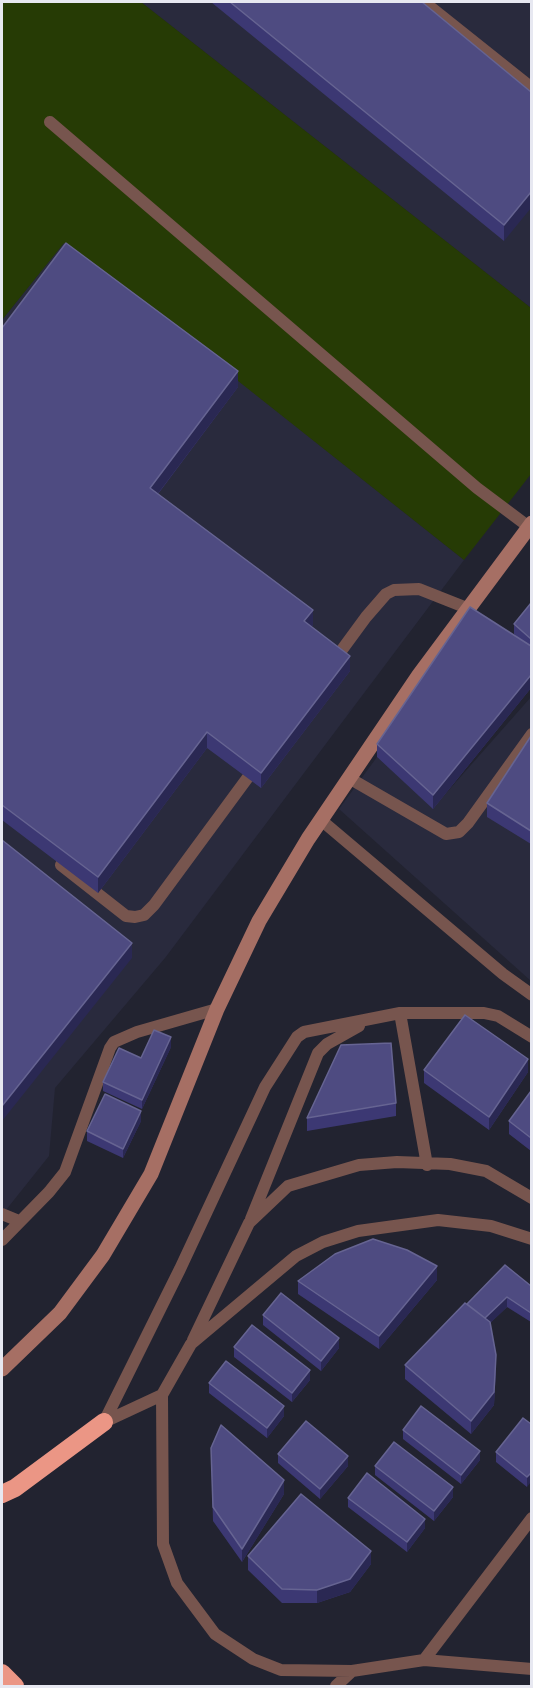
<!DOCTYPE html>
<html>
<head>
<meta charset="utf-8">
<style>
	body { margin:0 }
	#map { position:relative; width:533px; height:1688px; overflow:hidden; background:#222330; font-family:Poppins,sans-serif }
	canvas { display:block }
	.frame { position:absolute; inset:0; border:3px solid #e7e8f1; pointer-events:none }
</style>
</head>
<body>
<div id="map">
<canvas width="533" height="1688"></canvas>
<div class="frame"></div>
</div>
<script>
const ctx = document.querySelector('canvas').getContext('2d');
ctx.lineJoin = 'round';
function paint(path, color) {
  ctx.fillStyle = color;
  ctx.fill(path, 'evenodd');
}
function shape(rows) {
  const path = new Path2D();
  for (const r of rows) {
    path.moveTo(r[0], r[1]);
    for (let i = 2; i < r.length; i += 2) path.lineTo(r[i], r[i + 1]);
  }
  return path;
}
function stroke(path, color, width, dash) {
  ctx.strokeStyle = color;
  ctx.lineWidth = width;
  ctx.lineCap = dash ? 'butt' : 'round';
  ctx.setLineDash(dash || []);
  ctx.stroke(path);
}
const built = shape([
	[141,2,531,2,531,308],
	[64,242,464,560,165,958,55,1088,49,1156,2,1215,2,320],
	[531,697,531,981,339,809,377,757,433,808]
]);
const green = shape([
	[2,2,141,2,531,308,531,474,464,560,64,243,2,320]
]);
const lane = shape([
	[424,2,532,88],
	[50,122,477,488,529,527],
	[333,662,366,617,386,594,394,590,419,589,467,608],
	[349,778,446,834,459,832,468,823,532,734],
	[321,820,503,974,532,995],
	[61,865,126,916,135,917,144,915,154,905,257,765],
	[400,1013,427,1165],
	[2,1214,19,1221],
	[251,1219,318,1053,327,1044,359,1026],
	[2,1240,49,1192,65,1172,110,1048,114,1042,137,1032,217,1009],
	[193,1340,249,1223,288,1186,359,1165,397,1162,450,1164,486,1171,532,1198],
	[162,1395,163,1544,177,1583,215,1634,253,1659,281,1670,352,1671,424,1660,532,1518],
	[104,1422,180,1269,265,1087,297,1037,304,1032,400,1013,484,1013,498,1016,532,1037],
	[104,1422,162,1395,191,1344,296,1256,323,1242,358,1231,438,1220,491,1226,532,1239],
	[424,1660,532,1669],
	[336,1686,352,1671]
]);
const secondary = shape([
	[2,1369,60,1313,103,1255,151,1174,217,1009,259,921,308,839,419,675,532,523]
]);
const highway = shape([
	[2,1494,15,1488,104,1422],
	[2,1673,15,1686]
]);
const wall = shape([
	[211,2,422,2,531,92,504,241],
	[2,328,238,387,158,494,313,625,311,627,350,671,261,788,207,748,98,893,2,820],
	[531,603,531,688,433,809,377,757,377,744,517,637,514,634,514,624],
	[531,736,531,844,487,817,487,803],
	[171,1047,142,1109,103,1091,103,1082,141,1058],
	[424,1070,528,1072,489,1130,424,1083],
	[531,1091,531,1151,509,1134,509,1121],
	[396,1103,396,1116,307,1131,307,1118],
	[141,1121,123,1158,87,1141,87,1131],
	[437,1280,379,1349,298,1294,298,1281],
	[531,1286,531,1322,507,1307,490,1323,496,1368,494,1405,471,1434,405,1379,405,1365,467,1304],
	[263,1315,339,1348,321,1371,263,1325],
	[234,1347,310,1380,292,1402,234,1357],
	[209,1383,284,1416,267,1438,209,1393],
	[531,1424,527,1487,496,1462,496,1452],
	[403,1430,480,1460,461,1484,403,1439],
	[211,1448,284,1494,242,1562,213,1521],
	[278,1454,348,1466,320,1499,278,1463],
	[375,1466,453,1497,434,1521,375,1475],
	[348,1498,425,1528,407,1552,348,1507],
	[248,1556,371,1564,350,1592,317,1603,282,1603,248,1570]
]);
const shadedWall = shape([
	[531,192,531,208,504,241,504,225],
	[238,371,238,387,150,504,150,488],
	[313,610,313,625,304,637,304,621],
	[350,656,350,671,261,788,261,773],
	[531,675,531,688,433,809,433,795],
	[207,732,207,748,98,893,98,877],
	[132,943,132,958,2,1121,2,1106],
	[171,1037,171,1047,142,1109,142,1100],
	[528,1059,528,1072,489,1130,489,1117],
	[141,1111,141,1121,123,1158,123,1149],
	[437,1266,437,1280,379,1349,379,1336],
	[507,1297,507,1307,483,1330,483,1320],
	[339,1338,339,1348,321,1371,321,1361],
	[496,1355,494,1405,471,1434,471,1421],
	[310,1370,310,1380,292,1402,292,1393],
	[284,1406,284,1416,267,1438,267,1428],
	[480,1451,480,1460,461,1484,461,1475],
	[348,1456,348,1466,320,1499,320,1489],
	[531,1473,531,1482,527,1487,527,1477],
	[284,1480,284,1494,242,1562,242,1549],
	[453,1487,453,1497,434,1521,434,1511],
	[425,1519,425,1528,407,1552,407,1542],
	[371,1551,371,1564,350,1592,317,1603,317,1590]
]);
const building = shape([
	[230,2,422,2,531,92,531,192,504,225,230,2],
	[66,243,238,371,150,488,313,610,304,621,350,656,261,773,207,732,98,877,2,805,2,328,66,243],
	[531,603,531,639,514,624,531,603],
	[470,607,531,646,531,675,433,795,377,744,470,607],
	[531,736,531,831,487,803,531,736],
	[2,840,132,943,2,1106,2,840],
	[465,1015,528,1059,489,1117,424,1070,465,1015],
	[154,1030,171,1037,142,1100,103,1082,119,1048,141,1058,154,1030],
	[391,1043,396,1103,307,1118,341,1045,391,1043],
	[531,1091,531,1138,509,1121,531,1091],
	[105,1094,141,1111,123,1149,87,1131,105,1094],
	[373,1239,407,1250,437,1266,379,1336,298,1281,335,1254,373,1239],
	[505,1265,531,1286,531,1313,507,1297,485,1318,467,1304,505,1265],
	[281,1293,339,1338,321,1361,263,1315,281,1293],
	[465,1303,490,1322,496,1355,494,1392,471,1421,405,1365,465,1303],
	[252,1325,310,1370,292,1393,234,1347,252,1325],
	[226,1361,284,1406,267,1428,209,1383,226,1361],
	[421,1406,480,1451,461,1475,403,1430,421,1406],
	[523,1418,531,1424,531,1473,527,1477,496,1452,523,1418],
	[306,1421,348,1456,320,1489,278,1454,306,1421],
	[221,1425,284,1480,242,1549,213,1507,211,1448,221,1425],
	[394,1442,453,1487,434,1511,375,1466,394,1442],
	[367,1473,425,1519,407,1542,348,1498,367,1473],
	[301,1494,371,1551,350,1579,317,1590,282,1589,248,1556,301,1494]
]);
paint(built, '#292a3d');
paint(green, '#263b05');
stroke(lane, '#77554e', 12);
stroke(secondary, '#a66f64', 15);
stroke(highway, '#eb9685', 18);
paint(wall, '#3c3873');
paint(shadedWall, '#2a2853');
paint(building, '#4e4b81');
stroke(building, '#666492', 1.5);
</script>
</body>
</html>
